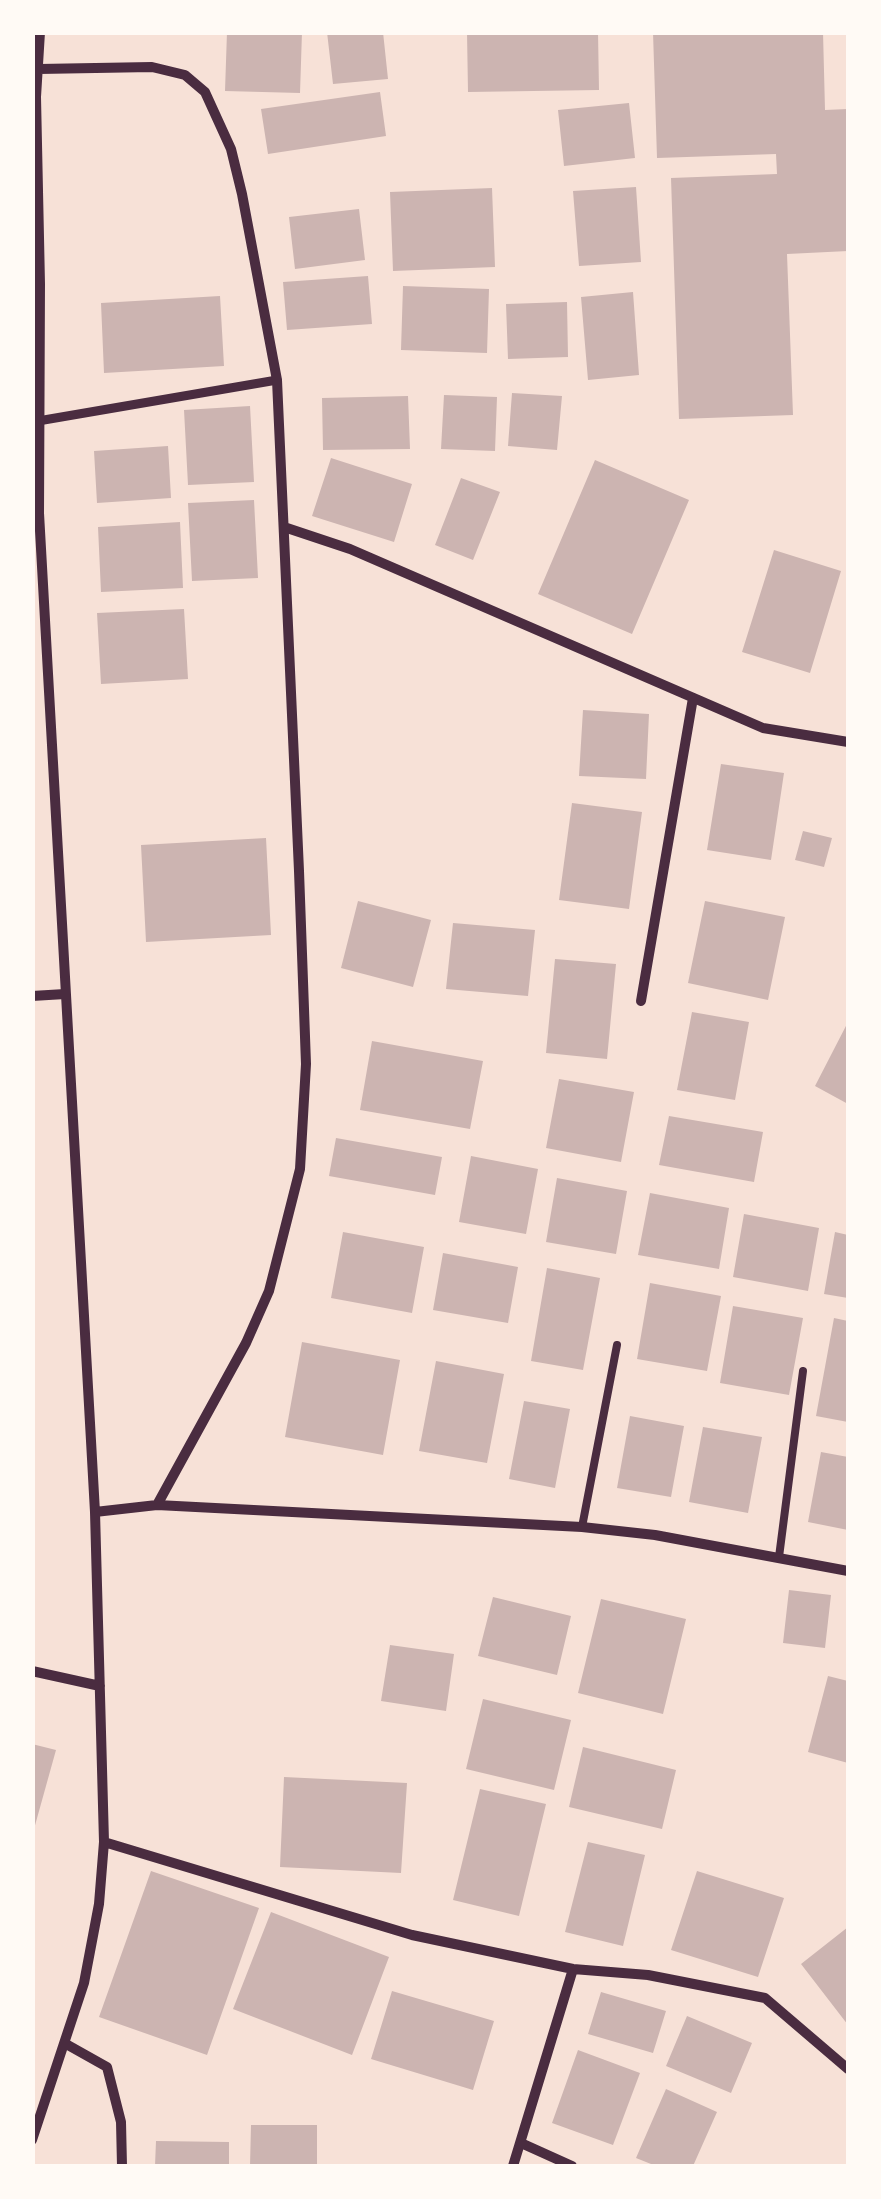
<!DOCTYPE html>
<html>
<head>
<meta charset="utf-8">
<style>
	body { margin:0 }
	#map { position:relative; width:881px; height:2199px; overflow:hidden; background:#f7e1d7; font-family:Rubik,sans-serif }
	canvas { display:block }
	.frame { position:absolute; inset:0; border:35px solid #fffaf5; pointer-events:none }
</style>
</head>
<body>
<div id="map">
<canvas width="881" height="2199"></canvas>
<div class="frame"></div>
</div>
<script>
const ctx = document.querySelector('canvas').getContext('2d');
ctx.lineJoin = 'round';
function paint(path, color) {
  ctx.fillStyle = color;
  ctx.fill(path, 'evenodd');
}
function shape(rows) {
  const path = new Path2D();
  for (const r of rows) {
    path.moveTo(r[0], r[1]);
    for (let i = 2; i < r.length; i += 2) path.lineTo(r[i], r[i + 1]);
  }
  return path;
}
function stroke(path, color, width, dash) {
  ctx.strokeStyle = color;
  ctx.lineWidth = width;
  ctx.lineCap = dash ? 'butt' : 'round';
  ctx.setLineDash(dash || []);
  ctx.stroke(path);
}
const building = shape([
	[227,32,302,32,300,93,225,91],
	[327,32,383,32,388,79,333,84],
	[467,32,598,32,599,90,468,92],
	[653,32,823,32,825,110,848,109,848,251,787,254,793,415,679,419,671,178,777,174,776,154,657,158],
	[380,92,386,136,268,154,261,109],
	[629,103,635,158,564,166,558,110],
	[636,187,641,262,579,266,573,191],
	[492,188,495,267,393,271,390,192],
	[359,209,365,260,295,269,289,217],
	[368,276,372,324,287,330,283,282],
	[403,286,489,289,487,353,401,350],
	[633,292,639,375,588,380,581,297],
	[220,296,224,366,104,373,101,303],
	[567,302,568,357,508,359,506,304],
	[512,393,562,396,557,450,508,446],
	[444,395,497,397,495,451,441,449],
	[408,396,410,449,323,450,322,398],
	[250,406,254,482,188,485,184,410],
	[168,446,171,498,97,503,94,451],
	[331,458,412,484,394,542,312,516],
	[595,460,689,500,632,634,538,594],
	[461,478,500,492,473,560,435,545],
	[254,500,258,578,192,581,188,503],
	[180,522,183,588,101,592,98,527],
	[774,550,841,571,810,673,742,652],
	[184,609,188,679,101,684,97,613],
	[583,710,649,714,646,779,579,776],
	[721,764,784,773,771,860,707,850],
	[572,803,642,812,629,909,559,900],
	[803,831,832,838,824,867,795,860],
	[266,838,271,935,146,942,141,845],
	[358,901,431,920,413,987,341,968],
	[705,901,785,917,768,1000,688,983],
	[453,923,535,930,528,996,446,989],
	[555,959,616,964,607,1059,546,1053],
	[692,1012,749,1022,735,1100,677,1090],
	[848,1022,848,1104,815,1086],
	[372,1041,483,1061,470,1129,360,1110],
	[559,1079,634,1092,621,1162,546,1148],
	[669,1116,763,1132,754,1182,659,1165],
	[336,1138,442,1157,435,1195,329,1176],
	[471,1156,538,1169,526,1234,459,1222],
	[557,1178,627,1191,616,1254,546,1242],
	[650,1193,729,1208,719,1269,638,1255],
	[744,1214,819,1228,808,1291,733,1277],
	[343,1232,424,1247,412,1313,331,1298],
	[835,1232,848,1235,848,1298,824,1294],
	[443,1253,518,1267,508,1323,433,1310],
	[547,1268,600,1278,583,1370,531,1361],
	[650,1283,721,1296,707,1371,637,1359],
	[733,1306,803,1318,789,1395,720,1383],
	[834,1318,848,1321,848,1422,816,1416],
	[302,1342,400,1360,383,1455,285,1437],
	[436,1361,504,1374,487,1463,419,1451],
	[524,1401,570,1409,555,1488,509,1479],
	[630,1416,684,1426,671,1497,617,1488],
	[703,1427,762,1437,748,1513,689,1502],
	[821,1452,848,1457,848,1530,808,1522],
	[789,1590,831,1595,825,1648,783,1643],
	[493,1597,571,1616,557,1675,478,1656],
	[601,1599,686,1619,663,1714,578,1693],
	[390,1645,454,1654,446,1711,381,1701],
	[828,1676,848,1681,848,1763,808,1752],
	[483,1699,571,1720,554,1790,466,1769],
	[32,1744,56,1750,34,1829,32,1829],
	[583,1747,676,1770,662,1829,569,1807],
	[284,1777,407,1783,401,1873,280,1867],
	[480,1789,546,1804,519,1916,453,1900],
	[588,1842,645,1855,623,1946,565,1932],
	[151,1871,259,1908,207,2055,99,2017],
	[697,1871,784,1898,758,1977,671,1950],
	[271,1912,389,1957,352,2055,233,2009],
	[848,1927,848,2025,801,1964],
	[392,1991,494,2021,473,2090,371,2059],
	[601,1992,666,2011,653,2053,588,2034],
	[687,2016,752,2043,731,2093,666,2066],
	[578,2050,640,2073,613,2145,552,2123],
	[666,2089,717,2112,693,2166,656,2166,636,2158],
	[251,2125,317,2125,317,2166,250,2166],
	[156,2141,229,2142,229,2166,155,2166]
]);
const service = shape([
	[582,1527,617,1345],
	[779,1557,803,1371]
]);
const pedestrian = shape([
	[38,421,277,380]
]);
const minor = shape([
	[39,69,152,67,185,75,205,92,231,149,242,194,277,380,299,871,306,1064,300,1169,269,1291,246,1343,157,1505,95,1512],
	[284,527,350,549,763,728,848,742],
	[32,996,65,994],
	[641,1001,693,698],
	[157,1505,582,1527,655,1535,848,1571],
	[32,1671,100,1686],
	[104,1842,412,1935,573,1969,648,1975,765,1998,848,2069],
	[66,2044,107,2067,121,2122,122,2166],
	[32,2140,84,1983,99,1904,104,1842,95,1512,39,513,40,284,36,97,40,32],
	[521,2143,572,2166],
	[513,2166,573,1969]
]);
paint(building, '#ccb4b1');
stroke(service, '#4a2c40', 8);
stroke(pedestrian, '#4a2c40', 9);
stroke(minor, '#4a2c40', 10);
</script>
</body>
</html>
